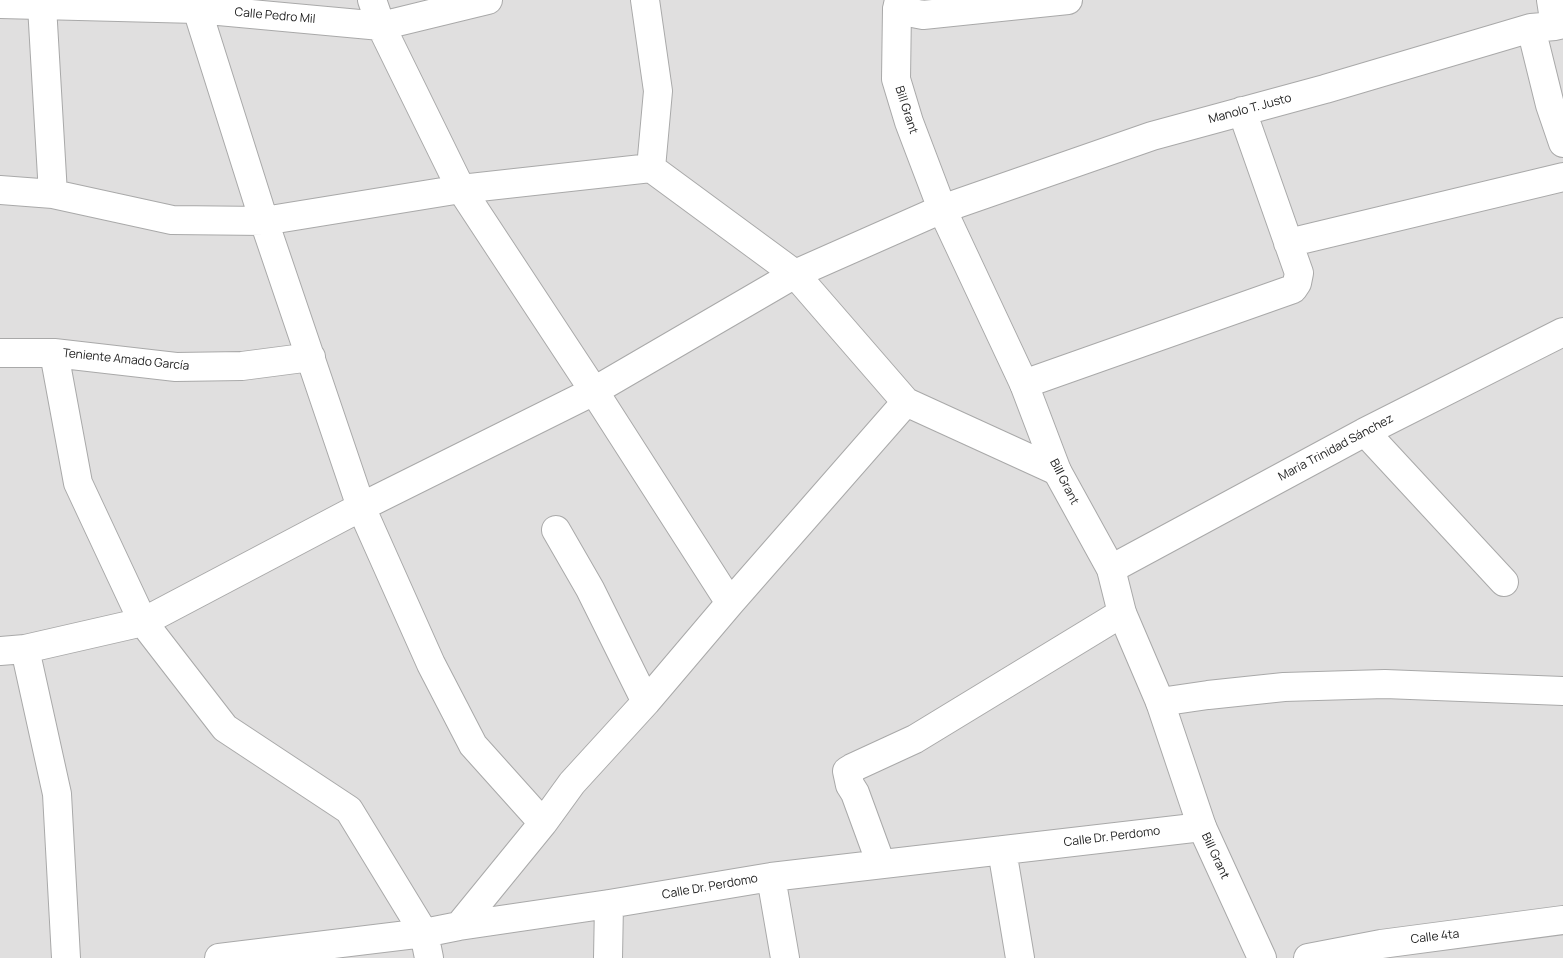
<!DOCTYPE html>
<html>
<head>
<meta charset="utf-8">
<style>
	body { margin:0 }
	canvas { display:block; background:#f2efe9 }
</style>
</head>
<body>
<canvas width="1563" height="958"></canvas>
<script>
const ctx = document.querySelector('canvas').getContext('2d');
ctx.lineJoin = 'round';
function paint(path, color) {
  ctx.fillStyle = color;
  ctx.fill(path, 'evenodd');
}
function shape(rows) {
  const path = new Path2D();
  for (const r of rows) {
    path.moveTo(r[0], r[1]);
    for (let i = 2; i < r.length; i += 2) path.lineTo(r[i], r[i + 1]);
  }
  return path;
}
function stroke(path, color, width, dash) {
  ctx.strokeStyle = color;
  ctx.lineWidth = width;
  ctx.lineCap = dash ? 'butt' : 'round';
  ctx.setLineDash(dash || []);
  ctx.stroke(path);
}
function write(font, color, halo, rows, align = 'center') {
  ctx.font = font + ' Manrope,sans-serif';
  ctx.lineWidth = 4;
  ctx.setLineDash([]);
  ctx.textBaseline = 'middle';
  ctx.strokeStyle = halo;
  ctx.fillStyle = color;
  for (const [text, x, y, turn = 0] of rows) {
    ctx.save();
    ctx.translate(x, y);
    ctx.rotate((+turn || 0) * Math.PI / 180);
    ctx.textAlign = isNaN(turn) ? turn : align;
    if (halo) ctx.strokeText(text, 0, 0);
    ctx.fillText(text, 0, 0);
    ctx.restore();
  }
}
const residential = shape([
	[0,0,1563,0,1563,958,0,958]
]);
const minor = shape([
	[372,0,381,26,461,189,594,391,730,603],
	[645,0,658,91,651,168],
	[1551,0,1555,26],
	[0,4,197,9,381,26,488,0],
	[42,6,53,194],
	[197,9,264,221,361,507,431,664,473,745,543,823],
	[897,10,923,15,1068,0],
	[1531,28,1550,105,1563,143],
	[0,190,53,194,172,220,264,221,461,189,651,168,795,274,906,402,1057,471],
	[1288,243,1563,177],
	[0,353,54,353,176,367,242,366,311,357],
	[54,353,78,483,143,622,225,728,349,810,424,933,429,958],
	[1024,384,1293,289,1297,283,1299,273,1242,111],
	[1365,432,1504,582],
	[556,530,590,589,646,702],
	[1111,569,1365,432,1563,332],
	[25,649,57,794,66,958],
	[0,651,25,649,143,622,361,507,594,391,795,274,942,209,1152,136,1325,89,1531,28,1555,26,1563,24],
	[1160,702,1208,695,1284,687,1385,684,1563,691],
	[1002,850,1020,958],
	[881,864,855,793,850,785,847,771,852,768,915,739,1122,613],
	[771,877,785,958],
	[459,926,543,823,572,783,646,702,730,603,906,402],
	[219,958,424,933,459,926,609,904,771,877,1202,827],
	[608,958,609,904],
	[1308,958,1381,944,1563,920]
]);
const tertiary = shape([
	[899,0,897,9,896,79,909,122,942,209,1024,384,1057,471,1111,569,1122,613,1160,702,1202,827,1262,958]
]);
const streetNames = [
	["Calle Pedro Mil",275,16,5],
	["Manolo T. Justo",1250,109,-15],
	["Bill Grant",906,110,72],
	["Teniente Amado García",126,360,6],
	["María Trinidad Sánchez",1336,448,-28],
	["Bill Grant",1064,482,63],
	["Calle Dr. Perdomo",1112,837,-7],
	["Bill Grant",1215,856,65],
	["Calle Dr. Perdomo",710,887,-10],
	["Calle 4ta",1435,937,-7]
];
paint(residential, '#e0dfdf');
stroke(minor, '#a9a9a9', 30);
stroke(tertiary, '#a9a9a9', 30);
stroke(minor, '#fff', 28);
stroke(tertiary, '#fff', 28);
write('12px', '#222', '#fff', streetNames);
</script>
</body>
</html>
